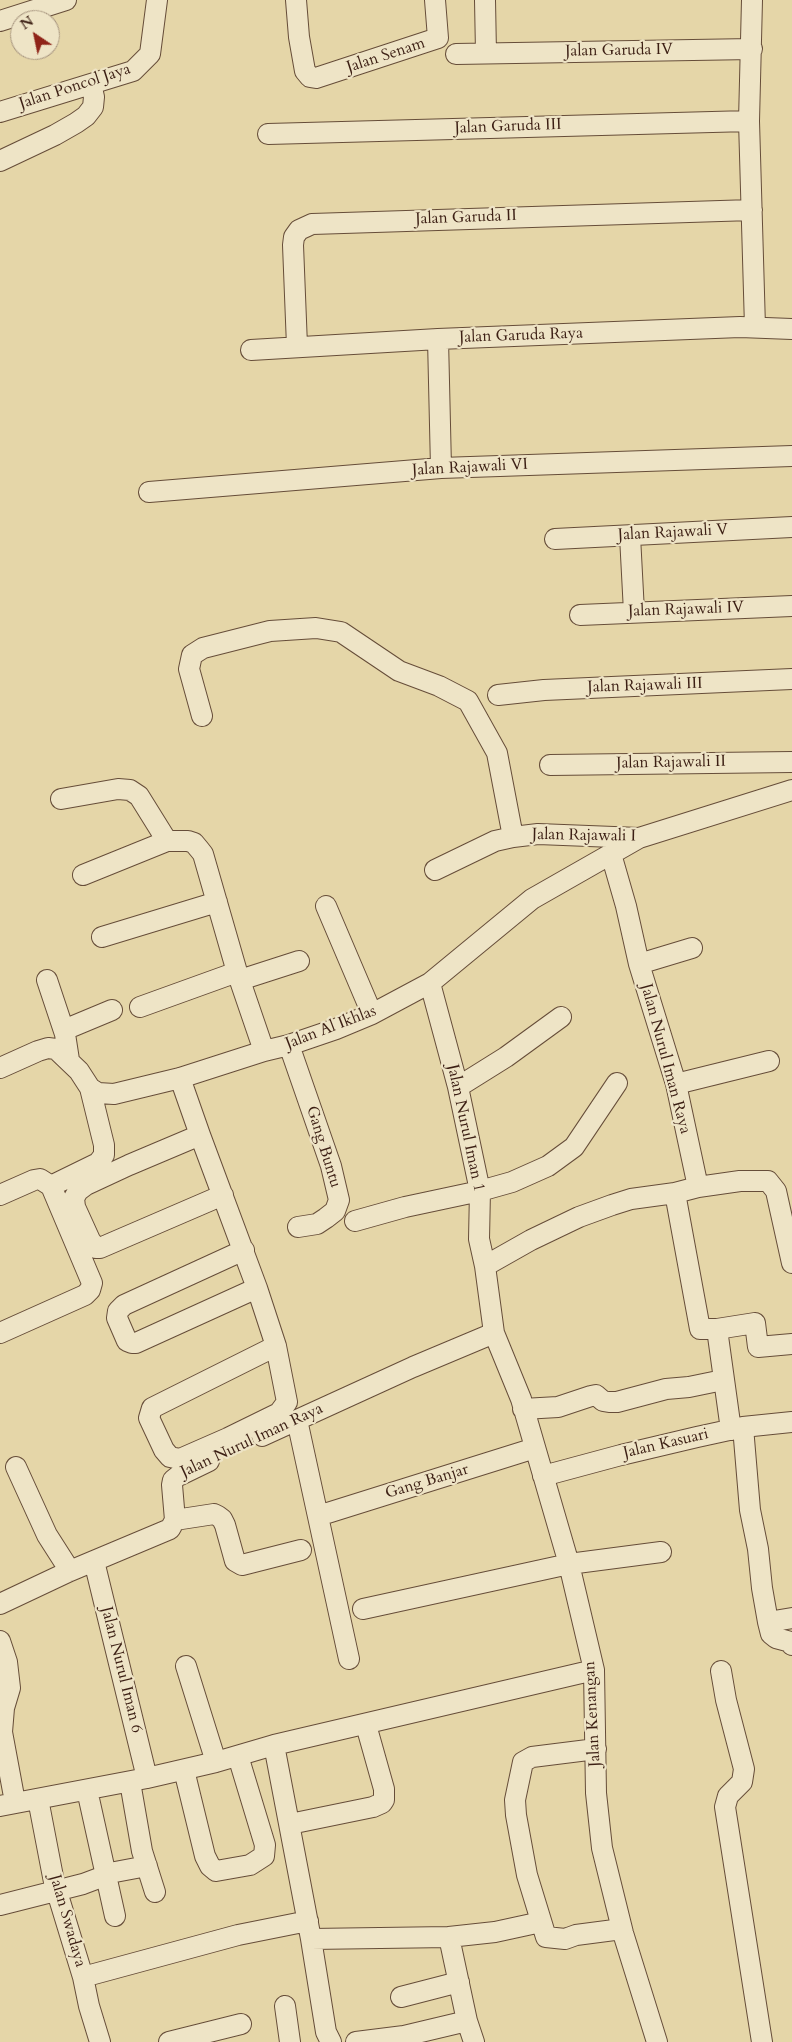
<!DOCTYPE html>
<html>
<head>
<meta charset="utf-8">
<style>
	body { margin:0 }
	#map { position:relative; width:792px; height:2042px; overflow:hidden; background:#e5d6a8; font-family:Cardo,serif }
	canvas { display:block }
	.north { position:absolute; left:10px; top:10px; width:50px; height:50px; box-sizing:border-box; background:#eee4c6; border:1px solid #a7957f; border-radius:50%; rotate:326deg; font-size:14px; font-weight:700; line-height:20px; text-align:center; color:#3c1f14 }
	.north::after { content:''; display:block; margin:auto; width:18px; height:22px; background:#8f2418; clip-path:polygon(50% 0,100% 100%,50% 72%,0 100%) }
</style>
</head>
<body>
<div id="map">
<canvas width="792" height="2042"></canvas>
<div class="north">N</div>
</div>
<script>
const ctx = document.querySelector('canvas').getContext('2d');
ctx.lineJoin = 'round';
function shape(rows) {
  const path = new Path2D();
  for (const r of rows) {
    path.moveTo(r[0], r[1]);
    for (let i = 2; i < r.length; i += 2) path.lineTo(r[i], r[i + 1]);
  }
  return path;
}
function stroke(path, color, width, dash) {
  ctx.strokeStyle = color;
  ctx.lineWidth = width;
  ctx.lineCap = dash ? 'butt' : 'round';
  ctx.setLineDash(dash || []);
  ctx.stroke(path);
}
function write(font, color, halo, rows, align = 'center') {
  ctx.font = font + ' Cardo,serif';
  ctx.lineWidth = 4.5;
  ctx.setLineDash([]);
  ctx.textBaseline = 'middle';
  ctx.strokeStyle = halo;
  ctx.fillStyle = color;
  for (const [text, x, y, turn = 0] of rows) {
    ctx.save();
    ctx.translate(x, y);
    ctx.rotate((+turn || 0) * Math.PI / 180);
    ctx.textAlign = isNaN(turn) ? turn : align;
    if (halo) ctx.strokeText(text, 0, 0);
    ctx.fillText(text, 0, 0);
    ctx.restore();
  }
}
const minor = shape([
	[296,0,299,37,305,71,310,77,316,78,438,38,435,0],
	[485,0,486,53],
	[752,0,749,121,755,327],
	[0,21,66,0],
	[456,54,752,49],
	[0,112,133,71,150,54,157,0],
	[268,134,749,121],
	[0,161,55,135,76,123,86,116,93,107,94,97,91,84],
	[438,339,441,468],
	[297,346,293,245,294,237,299,230,312,224,752,210],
	[251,350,438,339,740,327,792,329],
	[149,492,441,468,792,456],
	[630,536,634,612],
	[555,539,792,527],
	[580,615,792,606],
	[498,695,544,690,792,679],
	[202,716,189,669,192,655,203,648,270,631,316,628,341,632,399,671,439,686,468,701,497,753,513,837],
	[550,765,792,762],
	[61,799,118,789,130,790,139,796,167,841,188,841,194,843,199,849,203,854,237,972,264,1051],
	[435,870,495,841,513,837,538,834,639,838,792,790],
	[83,875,167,841],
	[326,906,372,1014],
	[102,937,217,902],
	[639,964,692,948],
	[47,980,65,1034,69,1060],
	[240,980,299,961],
	[430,983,458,1087,480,1191,479,1239,485,1266,494,1333,521,1399,569,1564,594,1670,596,1793,602,1848,623,1933,657,2042],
	[140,1007,237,972],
	[64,1030,112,1010],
	[289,1045,331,1166,339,1200,335,1211,326,1218,317,1224,298,1227],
	[0,1068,38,1051,48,1048,56,1049,79,1071,90,1088,98,1093,114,1094,180,1078,264,1051,289,1045,336,1029,372,1014,430,983,532,899,639,838],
	[180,1078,200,1135,257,1288,276,1346,287,1402,279,1413,228,1438,180,1459,170,1457,164,1450,149,1418,152,1408,276,1346],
	[676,1084,769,1061],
	[458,1087,506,1057,561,1017],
	[200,1135,129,1165,86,1185,78,1191,74,1198,75,1207,90,1240,96,1248,100,1248,223,1195],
	[51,1186,98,1163,104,1155,104,1145,90,1088],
	[698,1187,740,1181,768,1181,776,1191,792,1263],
	[675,1193,700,1329,717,1329,755,1323,758,1347,792,1344],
	[0,1195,34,1180,40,1179,51,1186,92,1283,90,1290,85,1295,0,1333],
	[355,1221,405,1207,480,1191,512,1182,548,1166,574,1147,617,1083],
	[244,1250,124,1305,118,1311,117,1318,127,1341,132,1343,136,1343,257,1288],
	[485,1266,531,1240,579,1217,612,1205,631,1199,675,1193,698,1187,676,1084,639,964,626,906,611,854],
	[717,1329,731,1430],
	[523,1409,558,1407,591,1396,596,1395,603,1401,609,1402,617,1402,666,1389,689,1387,723,1380],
	[297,1420,349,1659],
	[743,1427,750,1510,758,1549,762,1588,768,1622,771,1634,776,1638,791,1642,792,1645],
	[262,1436,413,1367,494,1333],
	[16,1467,47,1535,70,1571],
	[543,1476,621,1455,697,1437,743,1427,792,1422],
	[318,1516,535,1448],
	[175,1520,214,1514,218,1516,222,1519,225,1525,235,1561,242,1565,301,1550],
	[94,1561,147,1778],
	[0,1604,70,1571,170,1529,175,1520,172,1485,173,1480,178,1476,209,1461],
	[363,1609,569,1564,661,1552],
	[768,1622,792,1618],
	[0,1641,7,1662,10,1688,4,1708,2,1732,15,1802],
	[186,1666,216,1762],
	[721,1671,726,1700,744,1769,742,1782,728,1796,725,1807,762,2042],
	[274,1745,311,1939,326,2032,331,2042],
	[596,1749,532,1757,523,1762,515,1800,516,1815,527,1875,546,1937,565,1939,576,1935,622,1929],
	[184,1770,205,1856,210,1866,216,1871,250,1865,264,1856,265,1845,238,1756],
	[130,1782,142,1851,155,1892],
	[87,1790,115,1916],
	[38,1799,54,1882,83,1977,89,2006,100,2042],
	[0,1806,147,1778,216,1762,274,1745,594,1670],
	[290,1824,373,1807,382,1803,384,1800,384,1789,366,1725],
	[0,1905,83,1884,115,1872,147,1866],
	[449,1937,495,1932,541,1922],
	[311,1939,449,1937,467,2021,474,2042],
	[83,1977,238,1935,308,1921],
	[401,1997,459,1982],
	[285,2006,290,2042],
	[169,2042,241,2024],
	[356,2042,404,2036,467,2021]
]);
const streetNames = [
	["Jalan Garuda IV",619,51,-1],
	["Jalan Senam",386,56,-18],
	["Jalan Poncol Jaya",75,87,-18],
	["Jalan Garuda III",508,127,-2],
	["Jalan Garuda II",466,218,-2],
	["Jalan Garuda Raya",521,336,-2],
	["Jalan Rajawali VI",470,468,-3],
	["Jalan Rajawali V",673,533,-3],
	["Jalan Rajawali IV",686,610,-2],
	["Jalan Rajawali III",645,686,-2],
	["Jalan Rajawali II",671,763,-1],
	["Jalan Rajawali I",584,836,1],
	["Jalan Al Ikhlas",331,1028,-21],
	["Jalan Nurul Iman Raya",665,1059,75],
	["Jalan Nurul Iman 1",465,1128,78],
	["Gang Buntu",323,1147,73],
	["Jalan Nurul Iman Raya",252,1441,-25],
	["Jalan Kasuari",666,1444,-13],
	["Gang Banjar",427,1482,-17],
	["Jalan Nurul Iman 6",121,1670,76],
	["Jalan Kenangan",593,1714,-93],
	["Jalan Swadaya",67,1921,74]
];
stroke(minor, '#664d39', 22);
stroke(minor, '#eee4c6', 20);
write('16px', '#3c1f14', '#eee4c6', streetNames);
</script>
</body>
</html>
